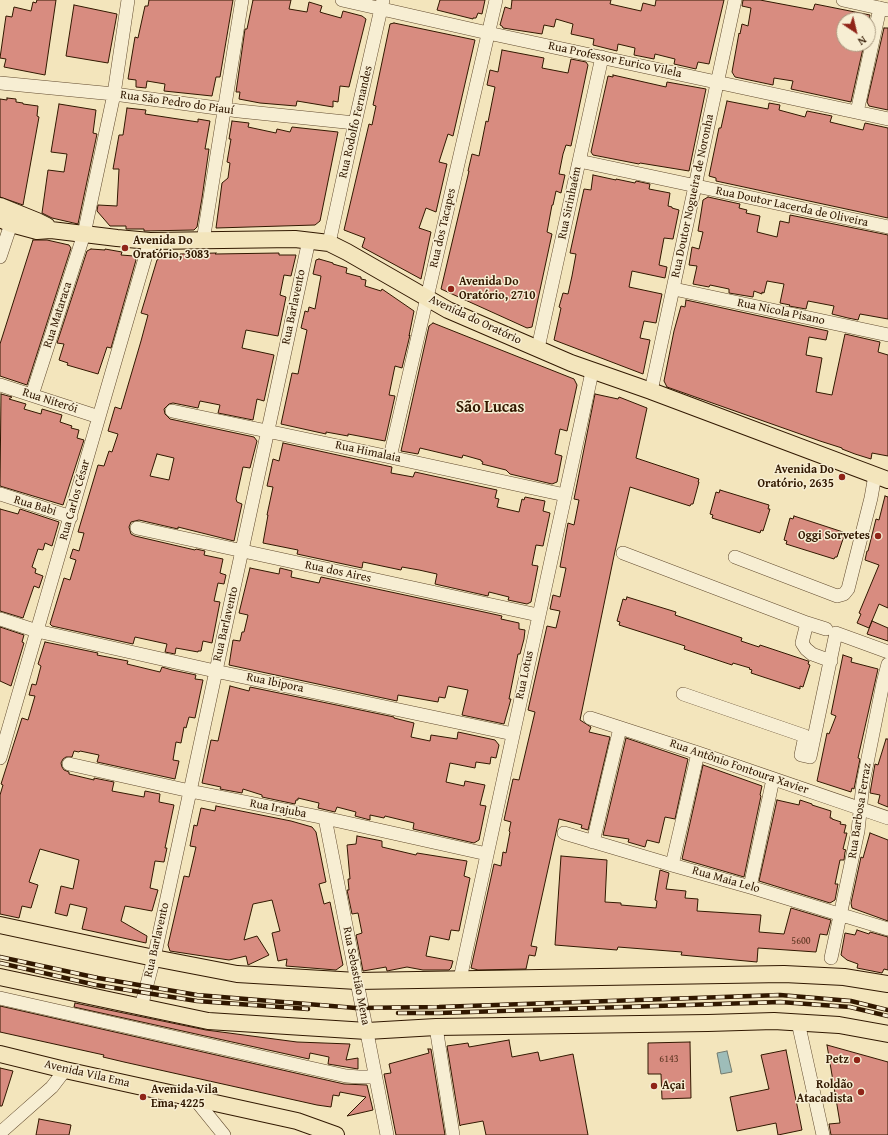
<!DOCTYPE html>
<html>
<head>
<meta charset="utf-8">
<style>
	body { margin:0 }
	#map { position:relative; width:888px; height:1135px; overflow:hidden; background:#f3e5bc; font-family:"Gentium Book Plus",serif }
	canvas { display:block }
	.north { position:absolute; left:836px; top:12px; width:40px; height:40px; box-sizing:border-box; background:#f7eed3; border:1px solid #a8987f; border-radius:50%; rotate:145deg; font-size:11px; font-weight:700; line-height:16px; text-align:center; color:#311800 }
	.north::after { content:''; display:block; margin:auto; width:14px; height:18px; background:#8f2418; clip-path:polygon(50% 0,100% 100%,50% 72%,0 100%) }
</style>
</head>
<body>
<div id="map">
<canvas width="888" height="1135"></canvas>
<div class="north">N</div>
</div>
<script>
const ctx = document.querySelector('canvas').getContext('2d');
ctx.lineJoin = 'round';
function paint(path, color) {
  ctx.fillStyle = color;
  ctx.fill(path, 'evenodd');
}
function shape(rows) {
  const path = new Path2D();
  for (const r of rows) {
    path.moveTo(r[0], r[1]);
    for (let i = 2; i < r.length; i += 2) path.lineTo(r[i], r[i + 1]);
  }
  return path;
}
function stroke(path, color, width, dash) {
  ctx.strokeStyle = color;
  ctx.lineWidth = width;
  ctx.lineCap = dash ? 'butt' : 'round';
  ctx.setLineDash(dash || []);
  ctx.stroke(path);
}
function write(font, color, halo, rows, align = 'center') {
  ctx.font = font + ' "Gentium Book Plus",serif';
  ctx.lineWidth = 3;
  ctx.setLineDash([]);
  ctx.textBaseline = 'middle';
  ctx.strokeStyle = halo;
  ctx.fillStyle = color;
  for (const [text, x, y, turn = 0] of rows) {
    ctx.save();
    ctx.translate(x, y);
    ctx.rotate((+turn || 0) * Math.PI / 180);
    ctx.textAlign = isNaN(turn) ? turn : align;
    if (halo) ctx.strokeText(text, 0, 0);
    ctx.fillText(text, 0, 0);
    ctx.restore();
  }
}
const water = shape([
	[727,1051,732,1072,721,1074,717,1053,727,1051]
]);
const building = shape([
	[37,0,56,0,45,75,4,67,6,59,0,58,6,16,12,17,14,7,31,11,33,2,36,3,37,0],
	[149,0,233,0,220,77,216,77,212,96,164,91,165,84,147,81,146,88,136,87,136,80,128,79,135,37,138,38,145,6,148,6,149,0],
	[253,0,291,0,289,9,307,12,309,2,322,6,320,12,323,13,341,18,343,11,362,16,366,19,349,87,340,86,338,102,333,101,333,107,297,101,296,106,260,103,239,99,240,92,236,92,245,29,247,29,253,0],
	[440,0,485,0,482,14,478,13,476,18,473,18,473,19,437,10,440,0],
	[512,0,611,0,610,4,641,11,643,3,655,6,656,0,724,0,709,64,698,62,696,69,674,64,675,59,655,54,654,59,634,55,635,48,618,44,617,51,593,45,594,39,571,34,573,24,556,19,554,27,544,25,542,34,503,28,502,26,500,25,505,7,511,9,512,0],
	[743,0,760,0,813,10,815,4,870,15,868,25,868,20,844,20,844,44,864,44,851,102,791,89,793,81,774,78,773,85,735,77,732,72,739,33,740,34,742,24,748,26,751,8,742,6,743,0],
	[74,5,117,14,108,63,66,56,74,5],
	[394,23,475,40,453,136,448,134,439,162,447,164,436,212,426,208,419,228,431,232,421,279,362,247,365,238,344,230,369,124,372,125,376,106,373,105,390,24,394,23],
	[884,28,888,28,888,110,869,106,867,102,884,28],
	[502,50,544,58,542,68,568,73,571,59,586,62,588,65,571,146,566,145,563,154,559,174,565,175,561,193,556,191,553,205,552,205,547,232,552,234,532,327,527,328,441,289,469,171,468,171,472,154,479,156,486,121,488,122,495,87,487,85,490,70,498,72,502,50],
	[613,75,666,87,667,82,706,89,689,171,640,163,639,164,593,155,591,152,608,76,613,77,613,75],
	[7,98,16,99,16,102,23,103,23,104,38,106,37,116,39,117,23,205,0,197,0,99,7,100,7,98],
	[727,101,768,109,769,103,780,105,779,110,805,117,807,111,832,116,830,122,863,130,865,123,888,128,888,218,716,181,716,178,709,176,719,128,721,128,727,101],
	[59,104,96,110,93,133,97,134,78,224,52,218,42,213,48,170,64,172,67,154,51,152,59,104],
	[127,108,146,110,145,114,198,122,198,119,210,121,205,149,209,149,202,198,197,227,194,230,144,231,144,229,126,229,126,226,110,226,97,211,98,205,117,206,119,169,113,169,119,135,123,135,127,108],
	[232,121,249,123,248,127,276,133,277,129,290,132,292,127,338,132,320,221,315,225,216,228,222,183,228,178,230,163,227,162,231,139,229,139,232,121],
	[593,175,616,180,616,179,635,183,636,181,650,184,649,189,670,193,668,206,672,207,672,208,679,210,673,239,664,238,659,265,667,267,665,278,632,271,629,287,662,294,656,323,644,321,640,338,650,340,643,374,554,340,561,308,559,307,563,293,568,294,572,276,576,254,570,253,584,189,591,190,593,175],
	[708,197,740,204,739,208,747,210,746,213,760,216,757,232,777,237,780,221,789,223,790,215,888,235,888,319,860,314,858,320,848,318,832,314,834,306,808,301,806,309,789,306,790,305,780,303,784,284,767,281,764,293,762,292,762,294,754,291,753,297,729,293,729,289,710,285,709,287,693,284,697,266,689,265,692,247,699,249,703,232,698,231,701,213,703,200,708,197],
	[33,240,47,240,69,245,71,248,27,385,0,376,0,344,33,240],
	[91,249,105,250,105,249,122,252,121,255,134,256,136,260,111,348,107,347,98,374,67,365,68,363,59,360,64,344,57,343,87,251,91,249],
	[216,253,215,254,279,253,279,255,296,255,291,276,284,275,280,295,286,297,278,336,246,330,242,348,274,355,264,401,257,399,253,420,218,413,220,405,200,401,198,408,173,403,169,404,164,409,165,414,170,419,254,437,257,441,250,468,243,467,236,499,237,502,242,504,234,541,178,527,178,529,139,520,131,522,129,527,131,534,135,536,195,550,196,549,205,551,204,555,223,559,220,573,226,575,224,584,218,583,214,601,220,602,212,643,203,641,201,651,198,651,198,652,176,648,175,654,165,652,167,644,135,637,133,644,52,626,50,624,64,578,70,580,76,560,70,558,73,549,79,551,84,533,78,532,98,465,104,466,109,451,112,452,118,434,108,431,115,407,121,409,141,341,148,315,141,313,157,260,163,257,179,257,180,254,216,253],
	[157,454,174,458,169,480,150,476,157,454],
	[319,259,333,263,333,264,347,268,346,273,361,277,361,279,366,280,365,286,381,291,382,289,414,311,409,336,410,335,402,368,395,366,389,395,395,396,385,441,348,434,348,436,326,432,326,434,281,424,292,373,298,374,307,330,301,328,305,311,308,312,309,307,315,309,321,276,313,274,316,260,319,259],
	[686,300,828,331,826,340,809,337,806,355,822,358,816,392,832,395,845,334,880,342,878,352,888,355,888,456,872,453,871,459,855,454,842,449,842,448,820,441,667,387,664,381,674,331,681,306,685,307,686,300],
	[433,323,574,379,577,385,567,431,560,429,555,454,562,456,557,482,552,484,510,474,506,470,482,464,483,462,481,461,481,460,463,455,462,458,420,448,418,454,401,451,429,326,433,323],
	[1,394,12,397,9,399,26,404,24,409,41,414,42,409,62,415,60,422,72,426,71,428,79,430,77,438,84,440,63,505,0,486,1,394],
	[595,394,618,399,619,397,647,408,636,458,699,479,698,482,699,482,693,504,691,504,690,506,630,487,615,551,580,720,591,727,589,732,610,737,588,830,581,828,582,825,559,819,531,946,537,947,535,956,529,955,526,969,478,970,471,968,494,864,501,866,503,852,506,853,510,832,509,831,511,822,504,820,513,779,519,780,535,712,528,710,547,626,556,628,560,611,550,609,553,595,560,597,566,568,560,567,568,523,574,525,579,500,574,499,595,394],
	[283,443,392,467,391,473,413,477,415,472,497,490,495,498,499,499,497,507,519,512,522,499,524,500,525,497,545,501,543,511,550,513,543,546,536,545,532,565,538,566,531,602,527,604,508,600,509,597,489,592,488,596,435,584,437,574,419,570,402,567,401,570,363,562,362,568,297,554,298,550,263,543,268,515,267,515,273,487,267,486,273,459,279,461,283,443],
	[720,490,769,505,768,509,770,509,763,531,761,530,760,533,712,518,713,515,710,514,716,492,719,493,720,490],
	[885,496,888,497,888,608,879,604,869,628,857,623,861,614,859,613,879,565,865,560,867,551,868,551,876,519,879,520,885,496],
	[0,509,18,514,20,509,59,522,52,546,45,543,43,550,38,549,32,567,36,569,35,573,43,576,39,588,34,586,23,618,0,611,0,509],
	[794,516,843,532,842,535,844,536,837,557,835,557,834,559,786,544,787,541,784,540,790,518,793,519,794,516],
	[250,568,279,574,280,568,292,571,291,577,319,583,321,577,484,612,502,616,501,619,519,623,519,629,525,630,524,639,520,654,518,654,509,699,511,699,504,724,462,715,468,690,448,686,445,698,439,697,438,702,398,695,397,701,229,665,233,640,240,641,242,632,244,632,248,615,239,613,250,568],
	[627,597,676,612,675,615,742,638,741,641,759,647,760,645,808,661,809,661,808,664,810,665,803,687,800,686,800,689,751,673,752,670,749,669,750,668,733,663,732,665,684,649,685,646,682,645,619,625,620,622,617,621,623,599,626,600,627,597],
	[872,621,888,628,888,641,867,634,872,621],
	[0,627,24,635,22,642,24,643,11,686,0,681,0,627],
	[45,642,98,653,97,655,128,661,127,664,160,672,162,667,172,670,196,675,195,679,203,680,195,718,189,717,186,728,184,727,181,743,176,742,173,760,179,761,175,779,97,762,99,755,80,751,79,752,74,751,72,757,66,757,63,759,61,763,62,767,64,770,69,772,69,774,94,780,94,778,114,782,112,791,144,797,145,791,160,794,159,802,174,805,165,848,167,848,164,862,155,861,150,888,158,890,152,911,125,906,121,921,147,936,146,943,82,929,87,908,70,904,67,916,55,913,61,886,73,889,79,860,40,849,29,882,38,885,31,908,22,906,19,918,0,914,0,795,3,785,1,784,22,718,28,720,35,696,29,695,32,684,36,685,41,666,38,664,45,642],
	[843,655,852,658,851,662,878,669,858,758,860,759,854,789,852,788,851,792,817,781,827,733,829,734,836,716,831,714,843,655],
	[230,686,249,691,250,687,394,717,394,718,414,723,411,737,430,741,431,735,457,739,458,732,495,740,499,745,496,758,491,757,490,764,476,762,475,768,450,763,446,782,464,786,465,781,485,785,480,805,486,806,479,840,474,843,413,829,414,823,385,816,384,818,370,815,370,820,355,816,356,812,337,807,335,812,318,808,319,803,298,798,298,800,296,800,295,804,262,797,262,795,243,789,242,793,220,789,221,787,202,783,211,740,218,741,230,686],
	[626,738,688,759,675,819,665,817,659,843,647,840,645,847,628,842,629,839,603,835,626,738],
	[886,739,888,739,888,807,878,803,880,795,870,793,875,764,878,765,886,739],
	[703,765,762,786,760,795,761,796,744,877,682,859,703,765],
	[777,800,799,805,800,800,812,804,812,805,831,811,830,818,832,818,832,819,841,822,840,824,846,825,844,833,847,833,843,849,846,850,845,852,844,860,840,860,835,884,838,884,835,900,830,903,759,881,777,800],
	[216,806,291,821,312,827,316,832,326,882,319,884,324,904,330,902,343,965,336,970,286,966,287,959,278,961,272,933,280,931,272,900,253,904,244,940,257,936,269,955,248,965,246,956,229,960,170,951,168,945,184,876,189,877,196,847,190,846,194,825,197,826,201,808,215,811,216,806],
	[870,833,888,840,888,921,852,908,851,903,861,857,863,858,870,833],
	[357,836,382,841,382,847,416,855,417,853,467,861,464,876,470,878,459,931,451,930,449,940,430,936,426,956,453,961,451,968,449,970,423,970,407,967,387,971,386,967,363,971,356,935,362,933,358,913,352,914,347,890,349,890,348,879,350,879,347,845,356,844,357,836],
	[561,856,607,860,605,902,621,903,621,905,656,908,657,901,655,900,660,870,669,873,666,889,686,891,685,898,698,899,697,911,761,915,759,932,784,934,791,908,831,920,827,935,820,934,816,952,758,948,757,962,681,955,682,952,618,947,617,950,555,945,561,856],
	[857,930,869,934,870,932,888,937,888,970,884,969,882,973,857,968,858,964,847,960,841,955,845,933,855,935,857,930],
	[75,1003,206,1030,297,1042,350,1044,346,1060,358,1058,358,1069,328,1064,329,1057,310,1053,309,1059,74,1007,75,1003],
	[0,1006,344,1084,367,1085,373,1110,347,1116,366,1097,340,1092,339,1096,333,1095,331,1107,317,1105,124,1062,103,1057,104,1055,0,1032,0,1006],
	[509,1040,512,1057,538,1052,540,1061,573,1054,588,1135,486,1135,483,1121,461,1125,460,1126,447,1046,468,1043,469,1047,509,1040],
	[690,1042,691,1098,662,1099,661,1074,648,1074,648,1043,690,1042],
	[827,1045,888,1062,888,1135,831,1135,829,1124,840,1123,827,1045],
	[428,1049,431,1049,445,1135,396,1135,384,1074,391,1073,389,1064,429,1053,428,1049],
	[786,1050,802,1130,778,1135,776,1123,737,1131,730,1097,769,1089,761,1055,786,1050],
	[0,1068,13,1071,2,1106,0,1106,0,1068],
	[39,1119,71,1125,69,1135,36,1135,39,1119]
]);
const minor = shape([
	[342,0,488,33,888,119],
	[843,0,888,10],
	[0,83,114,94,239,111,355,123],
	[857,112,880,8],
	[579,161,888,227],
	[203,241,242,0],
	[329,243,355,123,383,0],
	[0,257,11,224],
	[674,289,888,335],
	[538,348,602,57],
	[0,385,99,417],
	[651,391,735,0],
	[32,395,84,234,114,94,128,0],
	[172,411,390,457,565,495],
	[390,457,496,0],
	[0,494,71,517],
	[137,528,538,615],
	[623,553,807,623],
	[735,557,837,596,844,594,848,589,871,498,875,475],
	[0,619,37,631,215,671,513,734],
	[826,629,807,623,802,643,806,649,812,654,831,661],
	[683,694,805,736,801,755,810,757,836,633,888,652],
	[590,718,698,753,888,818],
	[0,758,150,241],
	[69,764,190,791,325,818,487,854],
	[325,818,387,1135],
	[564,833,672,865,750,887,888,929],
	[593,842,620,728],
	[672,865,698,753],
	[750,887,773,779],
	[831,958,858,831,863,783,883,683,888,664],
	[460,979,592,372],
	[0,998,346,1076,359,1077,375,1077],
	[141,1007,154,958,309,240],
	[798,1022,823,1135],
	[436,1027,453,1135],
	[194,1098,224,1135],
	[0,1133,52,1087,65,1070]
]);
const major = shape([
	[0,206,37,221,47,226],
	[0,219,11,224,37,231,51,230,117,238,150,241,295,239,329,243,347,252,448,310,571,363,651,391,888,480],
	[0,925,154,958,237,974,357,981,784,974,844,977,888,984],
	[0,977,208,1021,367,1031,436,1027,708,1023,774,1021,839,1025,888,1034],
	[0,1054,65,1070,297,1121,336,1135]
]);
const rail = shape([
	[0,957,98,978,197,995,356,1008,439,1007,780,995,851,1001,888,1010],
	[0,963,96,985,197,1001,308,1009],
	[398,1013,439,1013,780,1002,850,1007,888,1016]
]);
const markers = [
	[125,248,4,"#8f2418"],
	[451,289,4,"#8f2418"],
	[842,477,4,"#8f2418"],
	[878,536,4,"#8f2418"],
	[857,1060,4,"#8f2418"],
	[654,1086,4,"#8f2418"],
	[861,1092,4,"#8f2418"],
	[143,1097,4,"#8f2418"]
];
const numberNames = [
	["5600",801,941],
	["6143",669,1059]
];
const streetNames = [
	["Rua Professor Eurico Vilela",615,60,12],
	["Rua São Pedro do Piauí",177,103,8],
	["Rua Rodolfo Fernandes",356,122,-77],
	["Rua Doutor Nogueira de Noronha",693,196,-78],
	["Rua Sirinhaém",570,203,-78],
	["Rua Doutor Lacerda de Oliveira",792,207,12],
	["Rua dos Tacapes",443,228,-77],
	["Rua Barlavento",294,307,-78],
	["Rua Nicola Pisano",781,312,12],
	["Rua Mataraca",58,315,-72],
	["Avenida do Oratório",475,320,25],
	["Rua Niterói",50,401,18],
	["Rua Himalaia",368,452,12],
	["Rua Carlos César",75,500,-74],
	["Rua Babi",35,506,17],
	["Rua dos Aires",338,572,12],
	["Rua Barlavento",226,624,-77],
	["Rua Lotus",525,675,-78],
	["Rua Ibipora",275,683,12],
	["Rua Antônio Fontoura Xavier",739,767,19],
	["Rua Irajuba",278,809,11],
	["Rua Barbosa Ferraz",860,811,-81],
	["Rua Maia Lelo",726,880,16],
	["Rua Barlavento",157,940,-77],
	["Rua Sebastião Mena",356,976,79],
	["Avenida Vila Ema",87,1074,13]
];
const poiNames = [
	["Avenida Do",133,241],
	["Oratório, 3083",133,255],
	["Avenida Do",459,282],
	["Oratório, 2710",459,296],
	["Avenida Do",834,470,"right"],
	["Oratório, 2635",834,484,"right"],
	["Oggi Sorvetes",870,536,"right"],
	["Petz",849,1060,"right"],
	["Roldão",853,1085,"right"],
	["Atacadista",853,1099,"right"],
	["Açai",662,1086],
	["Avenida Vila",151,1090],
	["Ema, 4225",151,1104]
];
const districtNames = [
	["São Lucas",490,408]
];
paint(water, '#9ebdb9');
stroke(water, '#727b6f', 1);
paint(building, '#d88c80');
stroke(building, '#311800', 1);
stroke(minor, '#624b2f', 14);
stroke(major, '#311800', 18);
stroke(minor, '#f7eed3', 13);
stroke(major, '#f3e5bc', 16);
stroke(rail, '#311800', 4.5);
stroke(rail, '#f7eed3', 3, [9]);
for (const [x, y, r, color] of markers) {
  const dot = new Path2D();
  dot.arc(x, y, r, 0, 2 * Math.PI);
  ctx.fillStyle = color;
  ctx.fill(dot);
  stroke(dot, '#f7eed3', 1.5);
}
write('10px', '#5b3520', null, numberNames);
write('12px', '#311800', '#f7eed3', streetNames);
write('bold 12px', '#311800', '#f7eed3', poiNames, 'left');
write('bold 16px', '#311800', '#f7eed3', districtNames);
</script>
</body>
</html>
